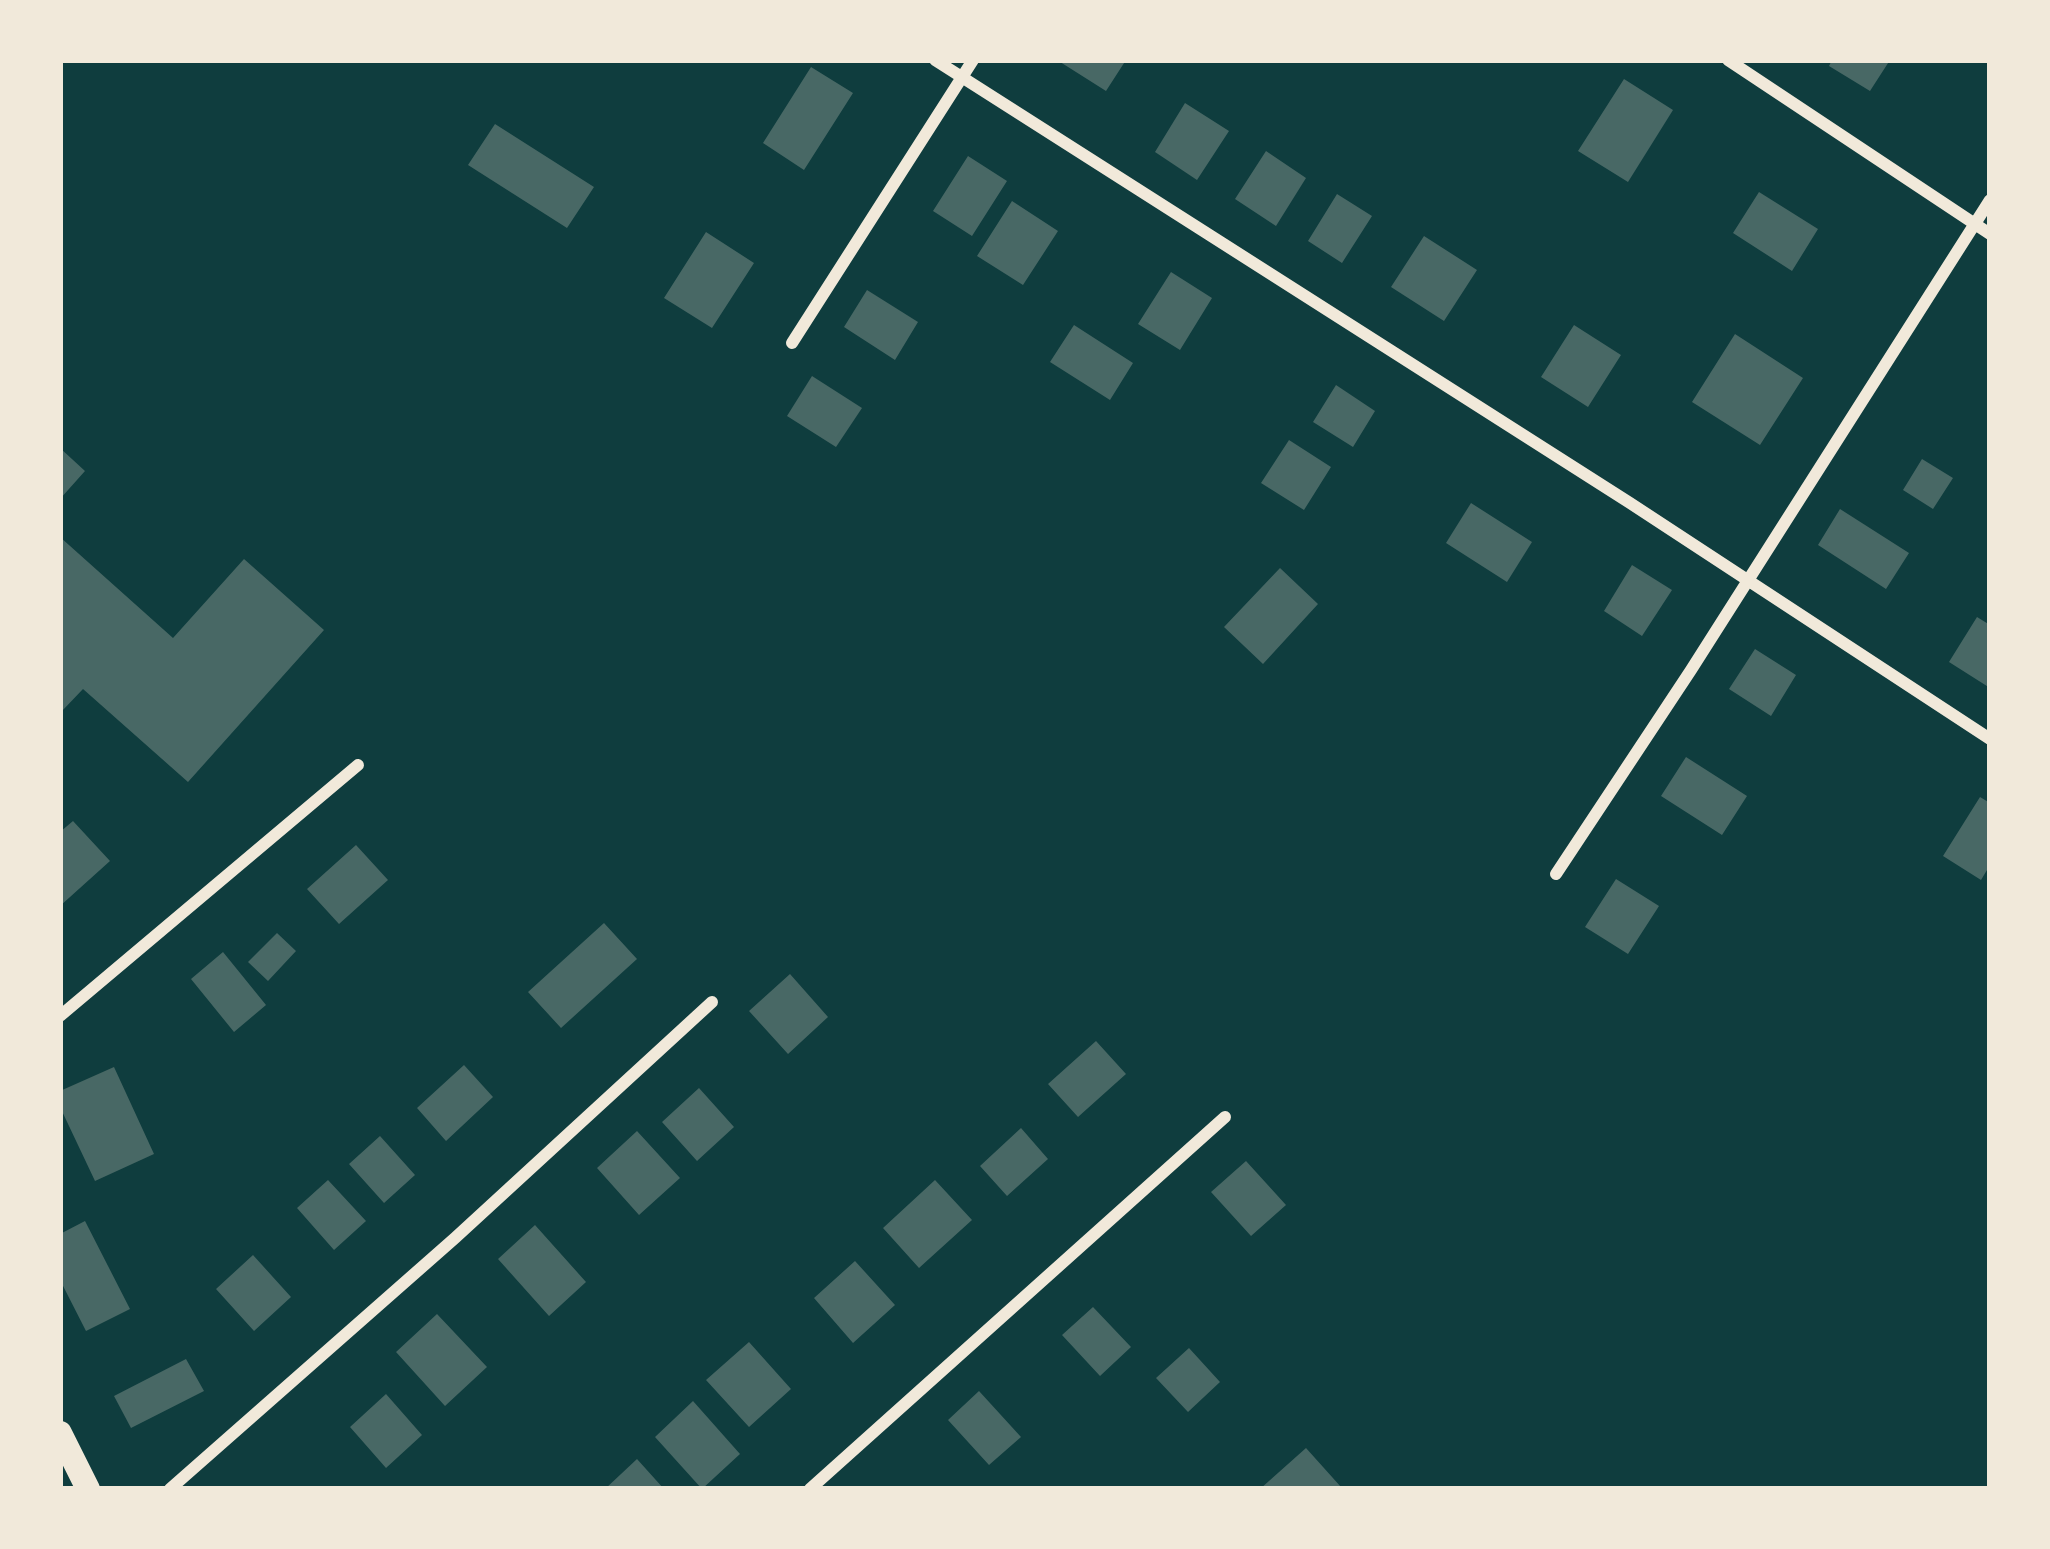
<!DOCTYPE html>
<html>
<head>
<meta charset="utf-8">
<style>
	body { margin:0 }
	#map { position:relative; width:2050px; height:1549px; overflow:hidden; background:#0f3d3e; font-family:Literata,serif }
	canvas { display:block }
	.frame { position:absolute; inset:0; border:63px solid #f1e9da; pointer-events:none }
</style>
</head>
<body>
<div id="map">
<canvas width="2050" height="1549"></canvas>
<div class="frame"></div>
</div>
<script>
const ctx = document.querySelector('canvas').getContext('2d');
ctx.lineJoin = 'round';
function paint(path, color) {
  ctx.fillStyle = color;
  ctx.fill(path, 'evenodd');
}
function shape(rows) {
  const path = new Path2D();
  for (const r of rows) {
    path.moveTo(r[0], r[1]);
    for (let i = 2; i < r.length; i += 2) path.lineTo(r[i], r[i + 1]);
  }
  return path;
}
function stroke(path, color, width, dash) {
  ctx.strokeStyle = color;
  ctx.lineWidth = width;
  ctx.lineCap = dash ? 'butt' : 'round';
  ctx.setLineDash(dash || []);
  ctx.stroke(path);
}
const building = shape([
	[1057,60,1126,60,1106,91],
	[1832,60,1890,60,1870,91,1829,66],
	[811,67,853,93,804,170,763,143],
	[1624,79,1673,110,1628,182,1578,151],
	[1185,103,1229,131,1197,180,1155,152],
	[495,124,594,187,567,228,468,165],
	[1266,151,1306,178,1276,226,1235,199],
	[968,156,1007,181,972,236,933,211],
	[1759,192,1818,229,1792,271,1733,233],
	[1337,194,1372,216,1342,263,1308,241],
	[1012,201,1058,231,1023,285,977,256],
	[706,232,754,263,712,328,664,298],
	[1424,236,1477,270,1444,321,1391,287],
	[1171,272,1212,298,1180,350,1138,324],
	[867,290,918,322,895,360,844,327],
	[1074,325,1133,363,1110,400,1050,362],
	[1574,325,1621,355,1588,407,1541,377],
	[1735,334,1803,378,1760,445,1692,402],
	[812,376,862,408,836,447,787,416],
	[1336,385,1375,411,1353,447,1313,422],
	[1289,440,1331,467,1304,510,1261,483],
	[60,448,85,471,60,499],
	[1922,459,1953,478,1933,509,1903,490],
	[1471,503,1532,542,1507,582,1446,543],
	[1840,509,1909,553,1886,589,1818,545],
	[60,537,173,638,244,559,324,630,188,782,83,689,62,711,60,709],
	[1632,565,1672,590,1642,636,1604,611],
	[1280,568,1318,604,1263,664,1224,627],
	[1977,617,1990,625,1990,688,1949,662],
	[1755,649,1796,675,1771,716,1729,689],
	[1686,757,1747,796,1722,835,1661,796],
	[1980,797,1990,803,1990,865,1981,880,1943,856],
	[73,821,110,861,60,906,60,832],
	[356,845,388,880,339,924,307,889],
	[1616,879,1659,906,1628,954,1585,927],
	[604,923,637,959,561,1028,528,992],
	[277,933,296,951,268,981,248,962],
	[223,952,266,1005,234,1032,191,979],
	[790,974,828,1017,788,1054,749,1011],
	[1096,1041,1126,1074,1078,1117,1048,1084],
	[464,1065,493,1097,446,1141,417,1108],
	[114,1067,154,1154,95,1181,60,1107,60,1091],
	[699,1088,734,1127,697,1161,662,1122],
	[1021,1128,1048,1159,1007,1196,980,1166],
	[637,1131,680,1178,639,1215,597,1168],
	[380,1136,415,1175,384,1203,349,1164],
	[1246,1161,1286,1205,1251,1236,1211,1192],
	[328,1180,366,1221,334,1250,297,1208],
	[935,1180,972,1220,919,1268,883,1228],
	[85,1221,130,1309,86,1331,60,1280,60,1234],
	[535,1225,586,1282,549,1316,498,1259],
	[253,1255,291,1297,254,1331,216,1289],
	[855,1261,895,1305,853,1343,814,1298],
	[1093,1307,1131,1347,1100,1376,1062,1335],
	[437,1314,487,1367,445,1406,396,1352],
	[749,1342,791,1389,749,1427,706,1380],
	[1189,1348,1220,1382,1188,1412,1156,1378],
	[186,1359,204,1391,131,1428,114,1396],
	[979,1391,1021,1437,989,1465,948,1420],
	[386,1394,422,1435,386,1468,350,1427],
	[693,1401,740,1454,702,1489,655,1437],
	[1306,1448,1341,1487,1339,1489,1260,1489],
	[637,1459,664,1489,605,1489]
]);
const minor = shape([
	[935,60,1630,503,1990,739],
	[1728,60,1990,234],
	[792,343,973,60],
	[1556,874,1691,670,1990,200],
	[60,1016,358,765],
	[170,1489,455,1238,712,1002],
	[810,1489,1225,1117]
]);
const secondary = shape([
	[60,1433,88,1489]
]);
paint(building, '#486865');
stroke(minor, '#f1e9da', 12);
stroke(secondary, '#f1e9da', 24);
</script>
</body>
</html>
